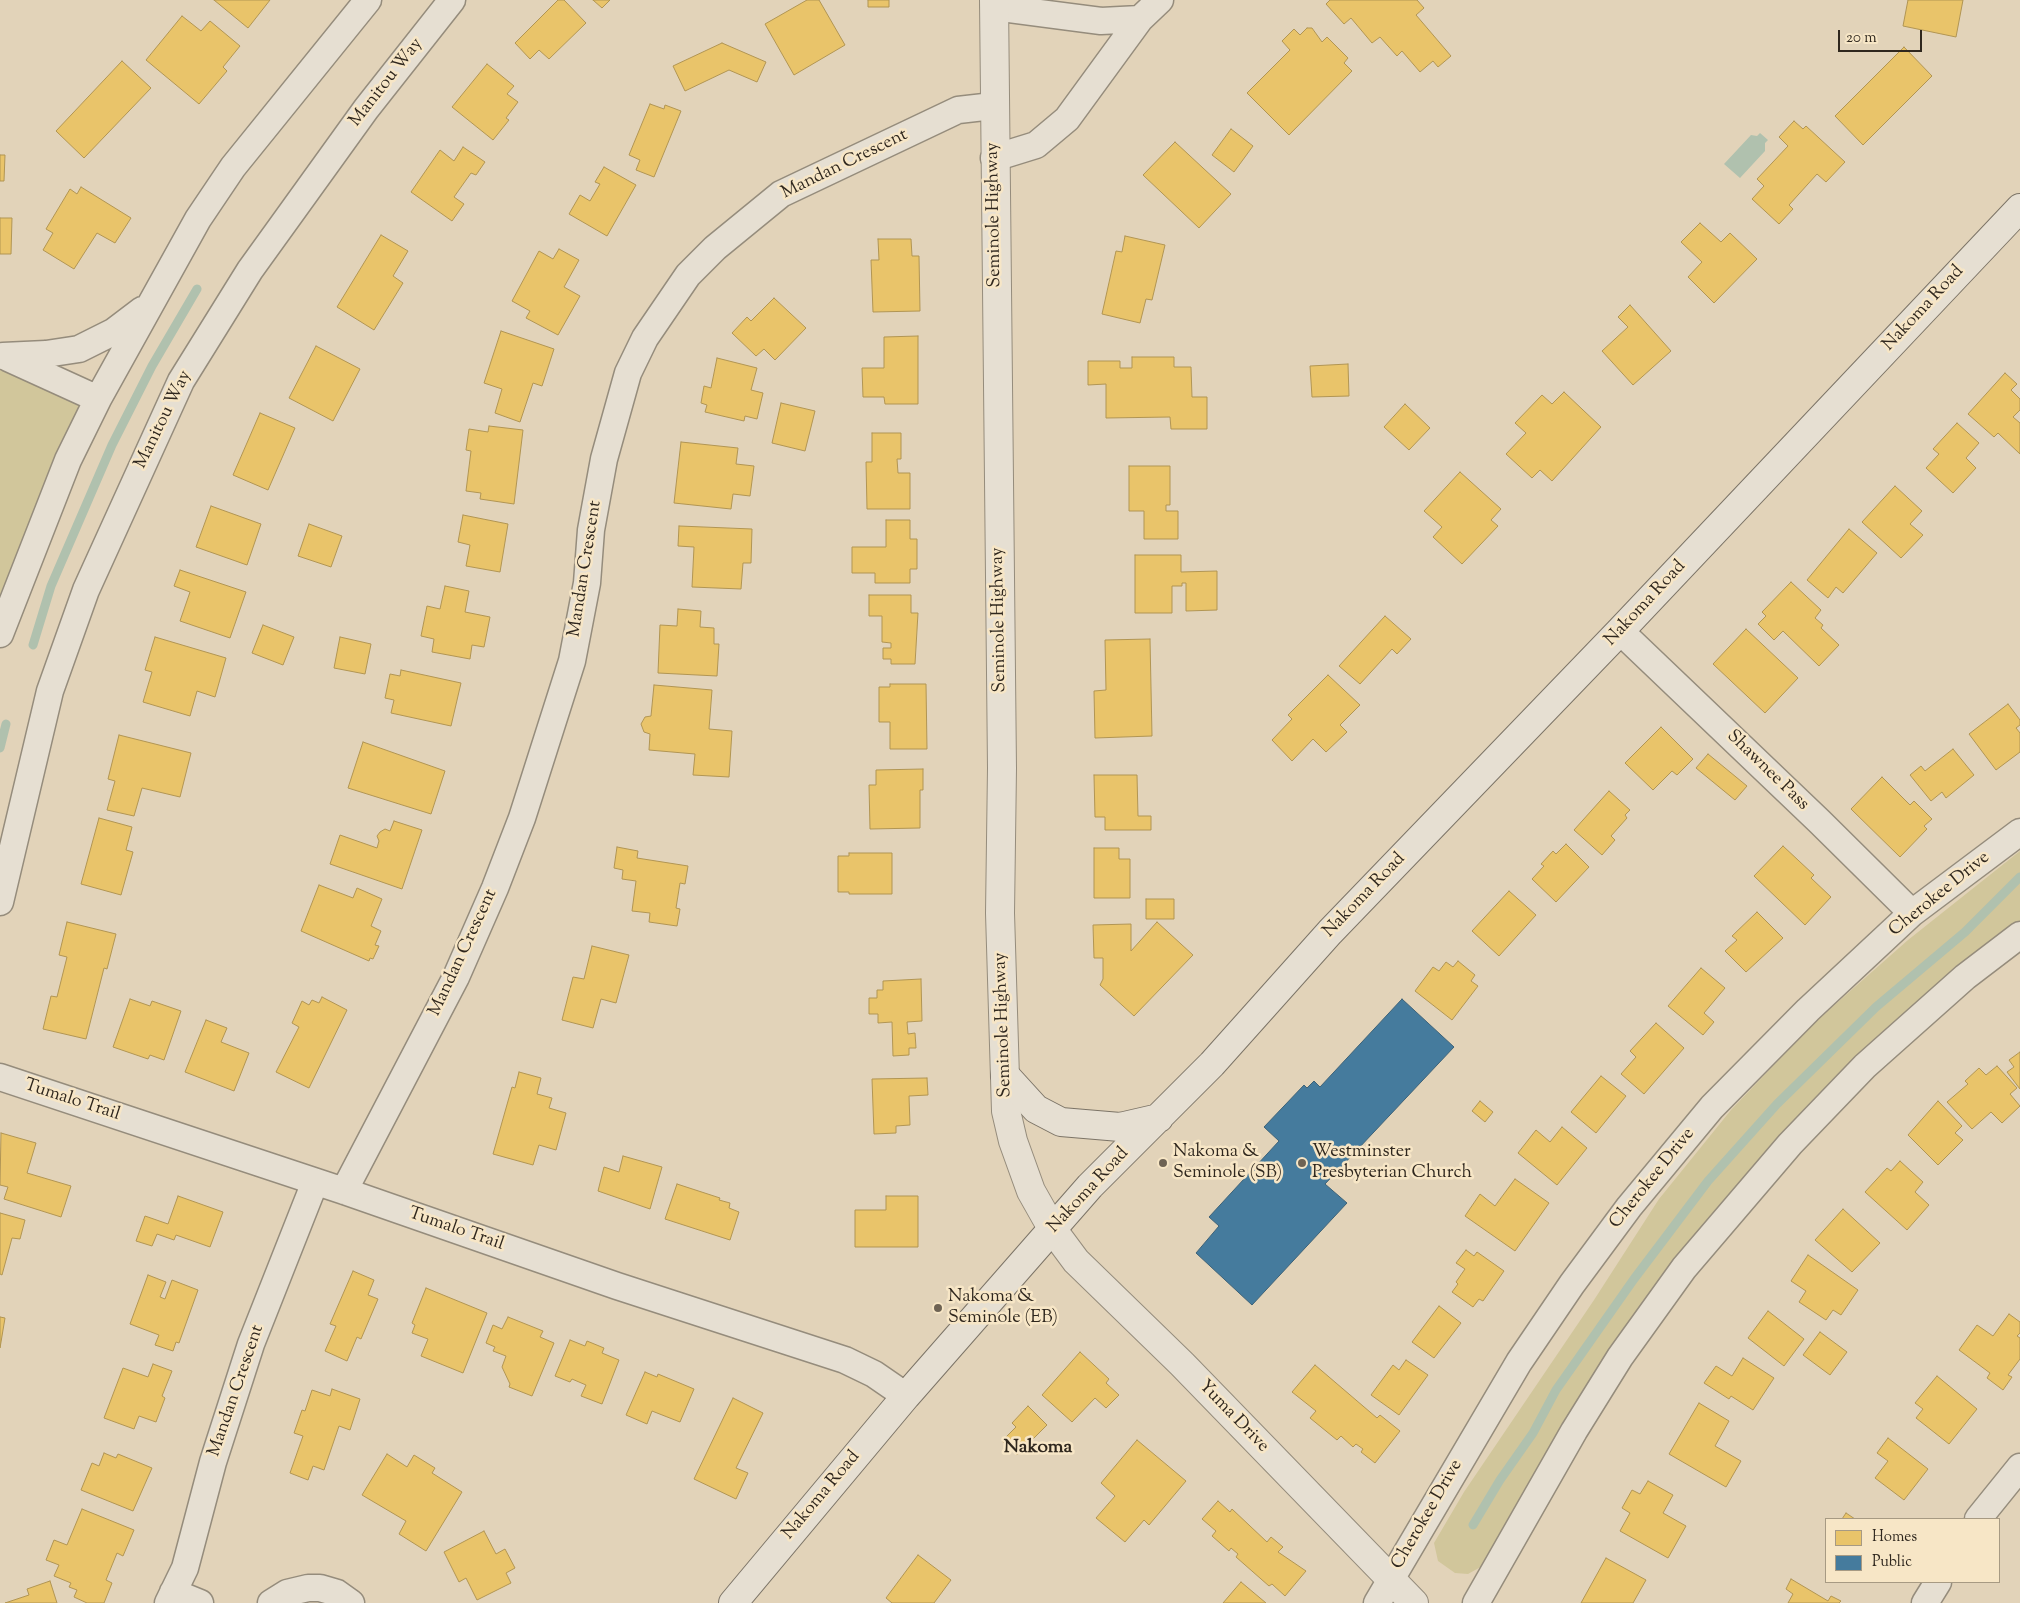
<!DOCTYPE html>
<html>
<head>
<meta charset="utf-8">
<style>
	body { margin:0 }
	#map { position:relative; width:2020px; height:1603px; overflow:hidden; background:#e2d3b9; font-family:"Sorts Mill Goudy",serif }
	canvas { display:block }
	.legend { position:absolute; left:1825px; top:1518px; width:175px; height:65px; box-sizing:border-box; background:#f7e6c6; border:1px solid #a79a83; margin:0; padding:6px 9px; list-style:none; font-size:15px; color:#2f271e }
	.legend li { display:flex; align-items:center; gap:10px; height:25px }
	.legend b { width:25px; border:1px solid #a79a83 }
	.scale { position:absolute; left:1838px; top:30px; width:84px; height:22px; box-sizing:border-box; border:2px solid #2f271e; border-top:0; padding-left:6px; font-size:15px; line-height:18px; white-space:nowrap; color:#2f271e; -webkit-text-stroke:4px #f7e6c6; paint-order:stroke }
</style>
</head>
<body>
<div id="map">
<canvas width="2020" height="1603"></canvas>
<ul class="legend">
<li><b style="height:14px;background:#e9c46a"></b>Homes</li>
<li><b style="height:14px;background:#457b9d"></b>Public</li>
</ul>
<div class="scale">20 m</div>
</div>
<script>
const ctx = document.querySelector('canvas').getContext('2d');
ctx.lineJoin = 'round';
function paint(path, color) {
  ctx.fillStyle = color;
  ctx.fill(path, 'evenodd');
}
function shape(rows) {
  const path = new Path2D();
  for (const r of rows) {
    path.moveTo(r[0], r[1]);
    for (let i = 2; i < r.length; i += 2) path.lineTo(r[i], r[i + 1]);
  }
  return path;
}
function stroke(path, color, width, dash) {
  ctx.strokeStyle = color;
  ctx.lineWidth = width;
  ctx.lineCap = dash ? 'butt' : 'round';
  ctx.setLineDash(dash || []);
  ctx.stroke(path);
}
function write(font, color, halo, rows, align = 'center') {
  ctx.font = font + ' "Sorts Mill Goudy",serif';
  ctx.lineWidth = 5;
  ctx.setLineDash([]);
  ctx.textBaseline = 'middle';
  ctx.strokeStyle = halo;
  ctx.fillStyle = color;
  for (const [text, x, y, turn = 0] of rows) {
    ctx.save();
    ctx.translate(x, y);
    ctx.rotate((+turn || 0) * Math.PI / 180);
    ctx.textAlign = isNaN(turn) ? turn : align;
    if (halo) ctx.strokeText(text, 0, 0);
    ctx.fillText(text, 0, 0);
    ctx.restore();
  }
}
const green = shape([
	[0,354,98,399,0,634],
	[2020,851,2020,922,1804,1115,1486,1564,1468,1574,1455,1573,1438,1561,1434,1543,1464,1492,1594,1300,1659,1199,1731,1110,1813,1024,1908,940]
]);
const water = shape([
	[1760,133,1768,140,1765,143,1765,151,1740,178,1724,164,1751,135,1757,136]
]);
const homes = shape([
	[214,0,270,0,248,28,214,0],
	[558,0,564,0,586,23,549,59,539,50,530,59,515,43,558,0],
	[593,0,610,0,602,8,593,0],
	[807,0,819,0,845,45,794,75,765,24,807,0],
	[868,0,889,0,889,7,868,7,868,0],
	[1330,0,1417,0,1424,8,1416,15,1451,56,1438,67,1433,61,1420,72,1402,51,1397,56,1380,37,1372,43,1351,18,1344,24,1326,4,1330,0],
	[1908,0,1963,0,1956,37,1903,26,1908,0],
	[182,16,201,31,210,21,240,46,223,67,227,71,199,104,146,60,182,16],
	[1307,28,1312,28,1322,42,1327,37,1348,58,1344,63,1352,71,1289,135,1247,93,1290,50,1282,41,1294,29,1300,35,1307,28],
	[722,43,766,62,757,82,729,70,685,91,673,66,722,43],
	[1904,47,1932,76,1863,145,1835,116,1904,47],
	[122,61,151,88,84,158,56,131,122,61],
	[487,64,514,86,507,94,518,102,506,118,509,120,493,140,452,107,487,64],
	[650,104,664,109,665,105,681,111,654,177,636,170,640,160,629,155,650,104],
	[1794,121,1803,129,1806,126,1845,162,1826,182,1817,174,1789,205,1793,209,1779,224,1752,199,1764,186,1757,179,1788,146,1779,137,1794,121],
	[1231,129,1253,146,1234,172,1212,155,1231,129],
	[1175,142,1231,194,1199,228,1143,175,1175,142],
	[463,147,485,162,476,175,471,173,454,197,464,204,452,221,411,192,440,150,454,161,463,147],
	[0,155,5,155,4,181,0,181,0,155],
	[604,167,636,185,607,236,569,214,580,195,590,201,600,184,595,182,604,167],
	[81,187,131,218,115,243,97,233,74,269,43,250,53,233,46,229,70,189,77,194,81,187],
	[0,218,12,218,11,254,0,254,0,218],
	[1700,223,1721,242,1730,233,1757,259,1714,303,1688,277,1702,262,1681,242,1700,223],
	[381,235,408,251,393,276,403,283,374,330,337,307,381,235],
	[1125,236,1165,245,1152,300,1146,299,1140,323,1102,314,1116,251,1122,252,1125,236],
	[878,239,911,239,912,256,919,256,920,311,873,312,871,260,879,260,878,239],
	[559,249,579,260,564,287,580,296,558,335,526,318,530,311,512,301,539,251,553,259,559,249],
	[774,298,806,328,775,360,764,349,756,356,732,333,747,317,751,321,774,298],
	[1630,305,1671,351,1633,385,1602,351,1628,327,1618,317,1630,305],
	[501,331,554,349,542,386,533,383,520,422,495,413,502,389,484,383,501,331],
	[918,336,918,404,885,404,884,397,863,397,862,368,884,368,884,337,918,336],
	[316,346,360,369,333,421,289,398,316,346],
	[1132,357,1174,357,1174,367,1191,367,1192,397,1207,397,1207,429,1171,429,1170,417,1106,418,1106,384,1088,385,1088,361,1120,361,1120,368,1132,368,1132,357],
	[717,358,757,368,751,390,763,393,757,419,745,416,744,421,705,412,707,405,701,403,704,386,711,388,717,358],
	[1348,364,1349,396,1312,397,1310,366,1348,364],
	[2005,373,2017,384,2011,390,2020,399,2020,410,2013,417,2020,423,2020,454,1998,433,1994,437,1968,414,2005,373],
	[1564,392,1601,427,1552,481,1540,470,1532,478,1506,454,1526,433,1515,423,1542,395,1552,404,1564,392],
	[781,403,815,411,805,451,772,443,781,403],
	[1405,404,1430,428,1409,450,1384,427,1405,404],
	[260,413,295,428,268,490,233,475,260,413],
	[1957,423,1979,443,1966,458,1976,468,1953,493,1926,468,1939,454,1933,449,1957,423],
	[489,426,523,430,514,504,480,499,481,493,466,491,471,451,466,450,469,429,488,432,489,426],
	[872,433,901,433,901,459,897,459,898,473,910,473,910,509,867,509,866,462,872,462,872,433],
	[681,442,738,448,736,464,754,466,750,496,733,494,731,509,674,503,681,442],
	[1129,466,1170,466,1170,505,1166,505,1166,511,1178,511,1178,539,1144,539,1144,511,1129,511,1129,466],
	[1460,472,1501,509,1491,520,1498,526,1462,564,1433,537,1442,527,1424,511,1460,472],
	[1895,486,1922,511,1910,524,1923,535,1901,558,1862,522,1895,486],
	[211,506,261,524,247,565,196,547,211,506],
	[463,515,508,524,500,572,466,566,470,545,458,542,463,515],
	[886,520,910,520,910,539,917,539,917,569,910,569,910,583,875,583,875,573,852,573,852,547,886,547,886,520],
	[309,524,342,536,331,567,298,556,309,524],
	[679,526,752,529,751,563,743,563,741,589,692,587,694,547,678,546,679,526],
	[1849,529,1877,553,1843,593,1836,587,1828,598,1807,580,1849,529],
	[1135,555,1181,555,1181,572,1217,571,1217,610,1186,611,1186,583,1182,583,1182,586,1172,586,1172,613,1135,613,1135,555],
	[180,570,246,592,230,638,180,621,190,592,174,586,180,570],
	[1791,582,1821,610,1815,618,1823,625,1821,628,1839,645,1819,666,1783,631,1774,640,1758,624,1766,616,1762,612,1791,582],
	[445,586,469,591,465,612,490,617,484,647,472,645,470,659,432,652,434,639,421,636,427,606,440,609,445,586],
	[869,595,911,595,911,613,918,613,915,664,891,664,891,659,883,659,883,648,891,648,891,643,882,642,882,616,869,616,869,595],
	[678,609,701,611,700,627,714,628,714,644,719,644,717,676,658,673,660,625,677,626,678,609],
	[1385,616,1411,639,1397,654,1392,649,1360,684,1339,666,1385,616],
	[263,625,294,637,283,665,252,653,263,625],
	[1746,629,1798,678,1765,713,1713,664,1746,629],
	[155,637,226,658,215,697,197,691,190,716,143,702,152,672,145,670,155,637],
	[340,637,371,644,365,674,334,668,340,637],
	[1150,639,1152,736,1095,738,1094,691,1106,690,1105,640,1150,639],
	[401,670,461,683,451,726,391,713,394,700,385,698,390,674,400,676,401,670],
	[1328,675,1360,705,1340,725,1347,732,1326,752,1313,739,1292,761,1272,740,1292,719,1288,715,1328,675],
	[890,684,926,684,927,749,890,749,890,722,879,722,879,687,890,687,890,684],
	[654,685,712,690,709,729,732,731,729,777,693,775,695,754,649,750,650,734,644,732,641,724,645,717,651,716,654,685],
	[2008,704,2020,720,2020,725,2016,728,2020,733,2020,752,1996,770,1969,734,2008,704],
	[1661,727,1693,759,1677,775,1672,771,1653,790,1625,763,1661,727],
	[119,735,191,753,180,797,142,788,134,816,107,810,115,781,108,779,119,735],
	[363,742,445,771,431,814,348,788,363,742],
	[1953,749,1974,775,1946,798,1942,792,1931,801,1910,775,1921,766,1925,771,1953,749],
	[1708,754,1747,786,1735,800,1696,768,1708,754],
	[923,769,923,790,920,790,920,828,870,829,869,785,876,785,876,770,923,769],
	[1094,775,1137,775,1138,816,1151,816,1151,830,1105,830,1105,817,1095,817,1094,775],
	[1882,777,1910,805,1914,801,1932,819,1924,826,1927,829,1900,857,1851,809,1882,777],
	[1609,791,1630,810,1625,815,1627,818,1611,836,1615,840,1602,855,1574,830,1609,791],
	[99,818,132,827,126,850,133,852,121,895,81,884,99,818],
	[394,821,422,830,402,889,330,864,340,835,377,848,379,841,377,836,380,832,385,829,390,831,394,821],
	[1566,844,1589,867,1556,902,1532,879,1544,866,1541,864,1553,851,1556,854,1566,844],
	[1783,846,1814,875,1811,878,1831,897,1805,925,1754,876,1783,846],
	[617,847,638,851,637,858,688,866,685,884,680,883,676,908,680,909,677,926,649,922,650,913,632,911,636,881,622,879,623,870,614,868,617,847],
	[1094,848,1119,848,1119,859,1130,859,1130,898,1094,898,1094,848],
	[849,853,892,853,892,894,849,894,849,892,838,892,838,856,849,856,849,853],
	[319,885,353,898,357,888,382,899,371,926,381,931,375,945,379,946,373,959,370,958,369,961,301,931,319,885],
	[1509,891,1536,915,1499,956,1472,931,1509,891],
	[1146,899,1174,899,1174,919,1146,919,1146,899],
	[1757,912,1783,938,1746,972,1725,951,1737,940,1732,936,1757,912],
	[67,922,116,934,107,969,104,968,86,1039,43,1029,51,996,57,997,67,957,59,955,67,922],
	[1157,922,1193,955,1134,1016,1100,985,1103,979,1103,958,1094,958,1093,925,1131,924,1131,951,1157,922],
	[592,946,629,955,616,1003,601,999,593,1028,562,1020,573,977,584,979,592,946],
	[1458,961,1475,975,1471,981,1478,986,1452,1020,1415,991,1433,967,1439,971,1446,962,1453,967,1458,961],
	[1701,968,1725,988,1704,1013,1714,1022,1703,1035,1668,1006,1701,968],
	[921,979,922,1021,907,1022,908,1034,915,1033,916,1048,909,1048,909,1055,893,1056,892,1022,878,1023,878,1014,869,1014,869,998,877,998,877,990,883,990,883,981,921,979],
	[322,997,347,1010,309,1088,276,1072,299,1027,292,1023,302,1001,309,1005,312,1000,319,1003,322,997],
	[130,999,150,1006,152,1001,181,1011,164,1060,150,1055,148,1059,113,1047,130,999],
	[206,1020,227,1028,221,1042,249,1053,234,1091,185,1072,206,1020],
	[1656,1023,1684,1048,1644,1094,1621,1074,1636,1057,1630,1051,1656,1023],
	[2020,1052,2020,1089,2007,1072,2014,1067,2009,1060,2020,1052],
	[1997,1066,2017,1088,2010,1094,2020,1106,2002,1123,1991,1112,1972,1129,1947,1102,1968,1084,1965,1081,1979,1068,1986,1075,1997,1066],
	[519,1072,541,1078,537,1094,552,1098,549,1108,566,1113,556,1150,539,1145,533,1165,493,1154,512,1087,515,1088,519,1072],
	[1601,1076,1626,1096,1596,1133,1571,1112,1601,1076],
	[927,1078,928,1095,909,1096,910,1125,896,1126,896,1133,874,1134,872,1079,927,1078],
	[1480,1101,1493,1112,1485,1122,1472,1111,1480,1101],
	[1938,1101,1962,1126,1955,1133,1963,1140,1938,1165,1908,1135,1938,1101],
	[1562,1127,1587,1148,1557,1185,1518,1153,1536,1130,1550,1142,1562,1127],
	[1,1133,36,1143,27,1173,71,1186,61,1217,4,1199,8,1187,0,1185,1,1133],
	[623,1156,662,1167,650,1209,598,1191,604,1167,619,1172,623,1156],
	[1900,1161,1923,1182,1915,1192,1929,1205,1907,1230,1865,1192,1887,1168,1891,1171,1900,1161],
	[1515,1179,1549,1203,1515,1251,1465,1216,1480,1194,1495,1206,1515,1179],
	[677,1184,720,1198,719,1200,730,1203,729,1208,739,1212,730,1240,665,1219,677,1184],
	[178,1196,223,1212,210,1247,176,1235,174,1240,157,1234,152,1246,136,1241,145,1216,168,1224,178,1196],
	[886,1196,918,1196,918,1247,855,1247,855,1210,886,1210,886,1196],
	[1843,1209,1880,1243,1852,1272,1815,1240,1843,1209],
	[0,1213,25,1220,20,1239,12,1238,2,1275,0,1274,0,1213],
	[1466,1250,1474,1256,1477,1252,1504,1271,1483,1301,1479,1299,1473,1307,1452,1292,1458,1284,1456,1282,1465,1269,1456,1263,1466,1250],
	[1808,1255,1858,1290,1841,1315,1833,1310,1826,1320,1799,1302,1806,1291,1791,1281,1808,1255],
	[353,1271,374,1280,368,1295,378,1299,361,1339,357,1337,347,1361,325,1351,336,1326,330,1324,353,1271],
	[148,1275,166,1282,160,1297,165,1299,172,1280,198,1290,179,1343,176,1342,173,1351,155,1345,159,1335,130,1324,148,1275],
	[426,1288,487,1313,463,1373,421,1356,428,1339,412,1333,415,1325,412,1323,426,1288],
	[1439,1306,1461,1323,1434,1358,1412,1342,1439,1306],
	[1768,1311,1804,1339,1784,1366,1748,1338,1768,1311],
	[2009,1314,2020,1322,2020,1333,2017,1336,2020,1338,2020,1359,2008,1375,2012,1377,2003,1390,1987,1378,1990,1373,1959,1350,1977,1325,1993,1336,2009,1314],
	[0,1317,5,1318,0,1348,0,1317],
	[508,1317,543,1331,540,1337,554,1343,532,1396,509,1387,510,1384,502,1367,506,1356,493,1351,495,1347,486,1343,493,1325,502,1329,508,1317],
	[1820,1332,1847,1352,1830,1375,1803,1355,1820,1332],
	[570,1340,585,1346,587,1341,604,1348,602,1353,619,1360,602,1404,581,1396,586,1385,572,1379,570,1382,555,1376,570,1340],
	[1080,1352,1109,1379,1106,1383,1119,1395,1106,1408,1095,1398,1072,1422,1042,1395,1080,1352],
	[1743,1358,1774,1378,1753,1410,1731,1396,1729,1399,1704,1383,1716,1366,1732,1376,1743,1358],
	[1406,1360,1428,1375,1399,1415,1371,1395,1393,1365,1399,1370,1406,1360],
	[153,1364,172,1371,162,1396,165,1398,156,1422,139,1416,134,1429,104,1418,123,1368,148,1377,153,1364],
	[1315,1365,1377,1418,1380,1415,1400,1431,1375,1463,1361,1452,1363,1449,1356,1444,1353,1447,1341,1436,1337,1440,1310,1418,1316,1411,1292,1392,1315,1365],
	[645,1372,657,1377,658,1374,694,1389,680,1422,652,1411,647,1424,626,1415,645,1372],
	[1937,1376,1977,1409,1949,1444,1916,1418,1923,1409,1915,1403,1937,1376],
	[332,1389,360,1399,350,1430,339,1426,324,1470,313,1466,308,1480,290,1473,303,1436,294,1433,302,1410,305,1411,312,1390,330,1396,332,1389],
	[733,1398,763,1413,736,1468,748,1473,736,1499,694,1479,733,1398],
	[1699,1403,1729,1421,1715,1446,1741,1461,1726,1487,1669,1454,1699,1403],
	[1028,1406,1047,1425,1017,1455,1002,1441,1016,1427,1012,1423,1028,1406],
	[1888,1438,1928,1469,1904,1500,1875,1478,1888,1461,1877,1453,1888,1438],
	[1137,1440,1186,1481,1149,1525,1144,1520,1125,1542,1096,1518,1115,1496,1101,1483,1137,1440],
	[104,1453,116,1458,118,1454,152,1468,133,1511,81,1490,92,1463,99,1466,104,1453],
	[387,1454,407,1467,414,1455,435,1468,432,1473,462,1492,426,1551,399,1534,406,1521,362,1495,387,1454],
	[1648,1481,1673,1495,1663,1513,1686,1526,1668,1558,1620,1531,1630,1513,1622,1508,1632,1490,1640,1494,1648,1481],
	[1218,1501,1230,1512,1232,1509,1267,1542,1271,1537,1283,1547,1278,1552,1306,1571,1285,1596,1272,1584,1269,1586,1236,1557,1238,1554,1231,1548,1229,1551,1212,1536,1216,1531,1202,1519,1218,1501],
	[82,1509,134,1530,123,1556,117,1553,106,1580,112,1583,104,1603,87,1603,74,1597,77,1590,69,1587,71,1583,54,1576,59,1565,46,1560,54,1540,67,1545,82,1509],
	[1846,1513,1855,1519,1856,1519,1842,1519,1846,1513],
	[484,1531,496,1554,505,1549,515,1568,506,1573,511,1583,477,1600,466,1578,459,1582,444,1552,484,1531],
	[918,1555,951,1580,934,1603,892,1603,886,1598,918,1555],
	[1606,1558,1646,1580,1633,1603,1581,1603,1606,1558],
	[1791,1579,1828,1601,1831,1596,1841,1601,1839,1603,1788,1603,1793,1594,1786,1589,1791,1579],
	[50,1581,57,1603,5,1603,29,1595,27,1589,50,1581],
	[1241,1582,1266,1603,1223,1603,1241,1582]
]);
const public = shape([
	[1402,999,1454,1047,1325,1184,1347,1203,1252,1305,1196,1253,1219,1226,1209,1217,1279,1141,1264,1127,1304,1085,1307,1088,1314,1081,1320,1087,1402,999]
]);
const stream = shape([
	[33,645,51,586,112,445,152,366,197,289],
	[0,748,6,724],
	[1473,1525,1500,1480,1533,1433,1556,1390,1634,1279,1708,1181,1777,1104,1876,1007,1965,932,2020,877]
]);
const minor = shape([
	[994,7,1101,21,1140,19],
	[994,158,1036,145,1067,119,1140,19,1160,0],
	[3,356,46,354,79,349,113,332,142,310],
	[8,358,98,399],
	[1620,631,1820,822,1912,913],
	[0,634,68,460,98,399,198,219,233,167,368,0],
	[0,902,50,691,86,590,181,381,250,270,366,109,452,0],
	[0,1077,344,1191,617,1286,845,1360,874,1374,906,1396],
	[344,1191,456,977,495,888,522,818,572,661,587,583,591,530,604,459,628,373,645,338,688,275,715,248,781,194,958,110,993,106],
	[1978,1519,2020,1467],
	[173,1592,200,1603],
	[168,1603,185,1568,213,1462,251,1344,315,1182],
	[271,1603,287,1593,308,1588,320,1588,337,1593,351,1603],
	[1377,1603,1519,1362,1572,1284,1629,1207,1712,1107,1808,1010,1912,913,2020,832],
	[1476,1603,1574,1431,1620,1357,1684,1268,1790,1144,1865,1066,1965,977,2020,935],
	[1925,1603,1938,1582]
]);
const tertiary = shape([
	[994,0,1002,768,1000,913,1006,1111,1013,1141,1031,1191,1053,1230,1076,1261,1182,1364,1414,1603]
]);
const secondary = shape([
	[1005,1075,1036,1109,1061,1122,1120,1127,1159,1118],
	[733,1603,906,1396,1090,1186,1212,1064,1330,932,1620,631,2020,208]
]);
const markers = [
	[1163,1163,5,"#6e6354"],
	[1302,1163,5,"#6e6354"],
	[938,1308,5,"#6e6354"]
];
const streetNames = [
	["Manitou Way",387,83,-52],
	["Mandan Crescent",845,165,-26],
	["Seminole Highway",995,215,-91],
	["Nakoma Road",1924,309,-47],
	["Manitou Way",164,420,-64],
	["Mandan Crescent",586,569,-81],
	["Nakoma Road",1646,604,-47],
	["Seminole Highway",1000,620,-91],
	["Shawnee Pass",1767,771,44],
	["Cherokee Drive",1940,895,-39],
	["Nakoma Road",1365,896,-46],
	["Mandan Crescent",464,953,-65],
	["Seminole Highway",1004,1025,-92],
	["Tumalo Trail",72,1101,18],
	["Cherokee Drive",1653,1179,-51],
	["Nakoma Road",1089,1191,-47],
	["Tumalo Trail",456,1230,19],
	["Mandan Crescent",237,1391,-71],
	["Yuma Drive",1233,1417,46],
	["Nakoma Road",822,1496,-50],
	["Cherokee Drive",1428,1515,-60]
];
const poiNames = [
	["Nakoma &",1173,1153],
	["Seminole (SB)",1173,1174],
	["Westminster",1312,1153],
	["Presbyterian Church",1312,1174],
	["Nakoma &",948,1298],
	["Seminole (EB)",948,1319]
];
const neighbourhoodNames = [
	["Nakoma",1038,1449]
];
paint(green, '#d1c69b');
paint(water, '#b0c1ae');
paint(homes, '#e9c46a');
stroke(homes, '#b19553', 1);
paint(public, '#457b9d');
stroke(public, '#3e6277', 1);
stroke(stream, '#b0c1ae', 9);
stroke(minor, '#958c7c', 29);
stroke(tertiary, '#958c7c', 30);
stroke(secondary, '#7c7467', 30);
stroke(minor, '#e6dfd2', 26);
stroke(tertiary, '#e6dfd2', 28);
stroke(secondary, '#e6dfd2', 28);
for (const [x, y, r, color] of markers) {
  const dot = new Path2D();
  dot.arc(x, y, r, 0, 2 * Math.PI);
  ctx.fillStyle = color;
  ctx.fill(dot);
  stroke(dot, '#f7e6c6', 2);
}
write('18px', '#2f271e', '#f7e6c6', streetNames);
write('18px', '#2f271e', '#f7e6c6', poiNames, 'left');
write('bold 19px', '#2f271e', '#f7e6c6', neighbourhoodNames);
</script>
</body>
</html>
